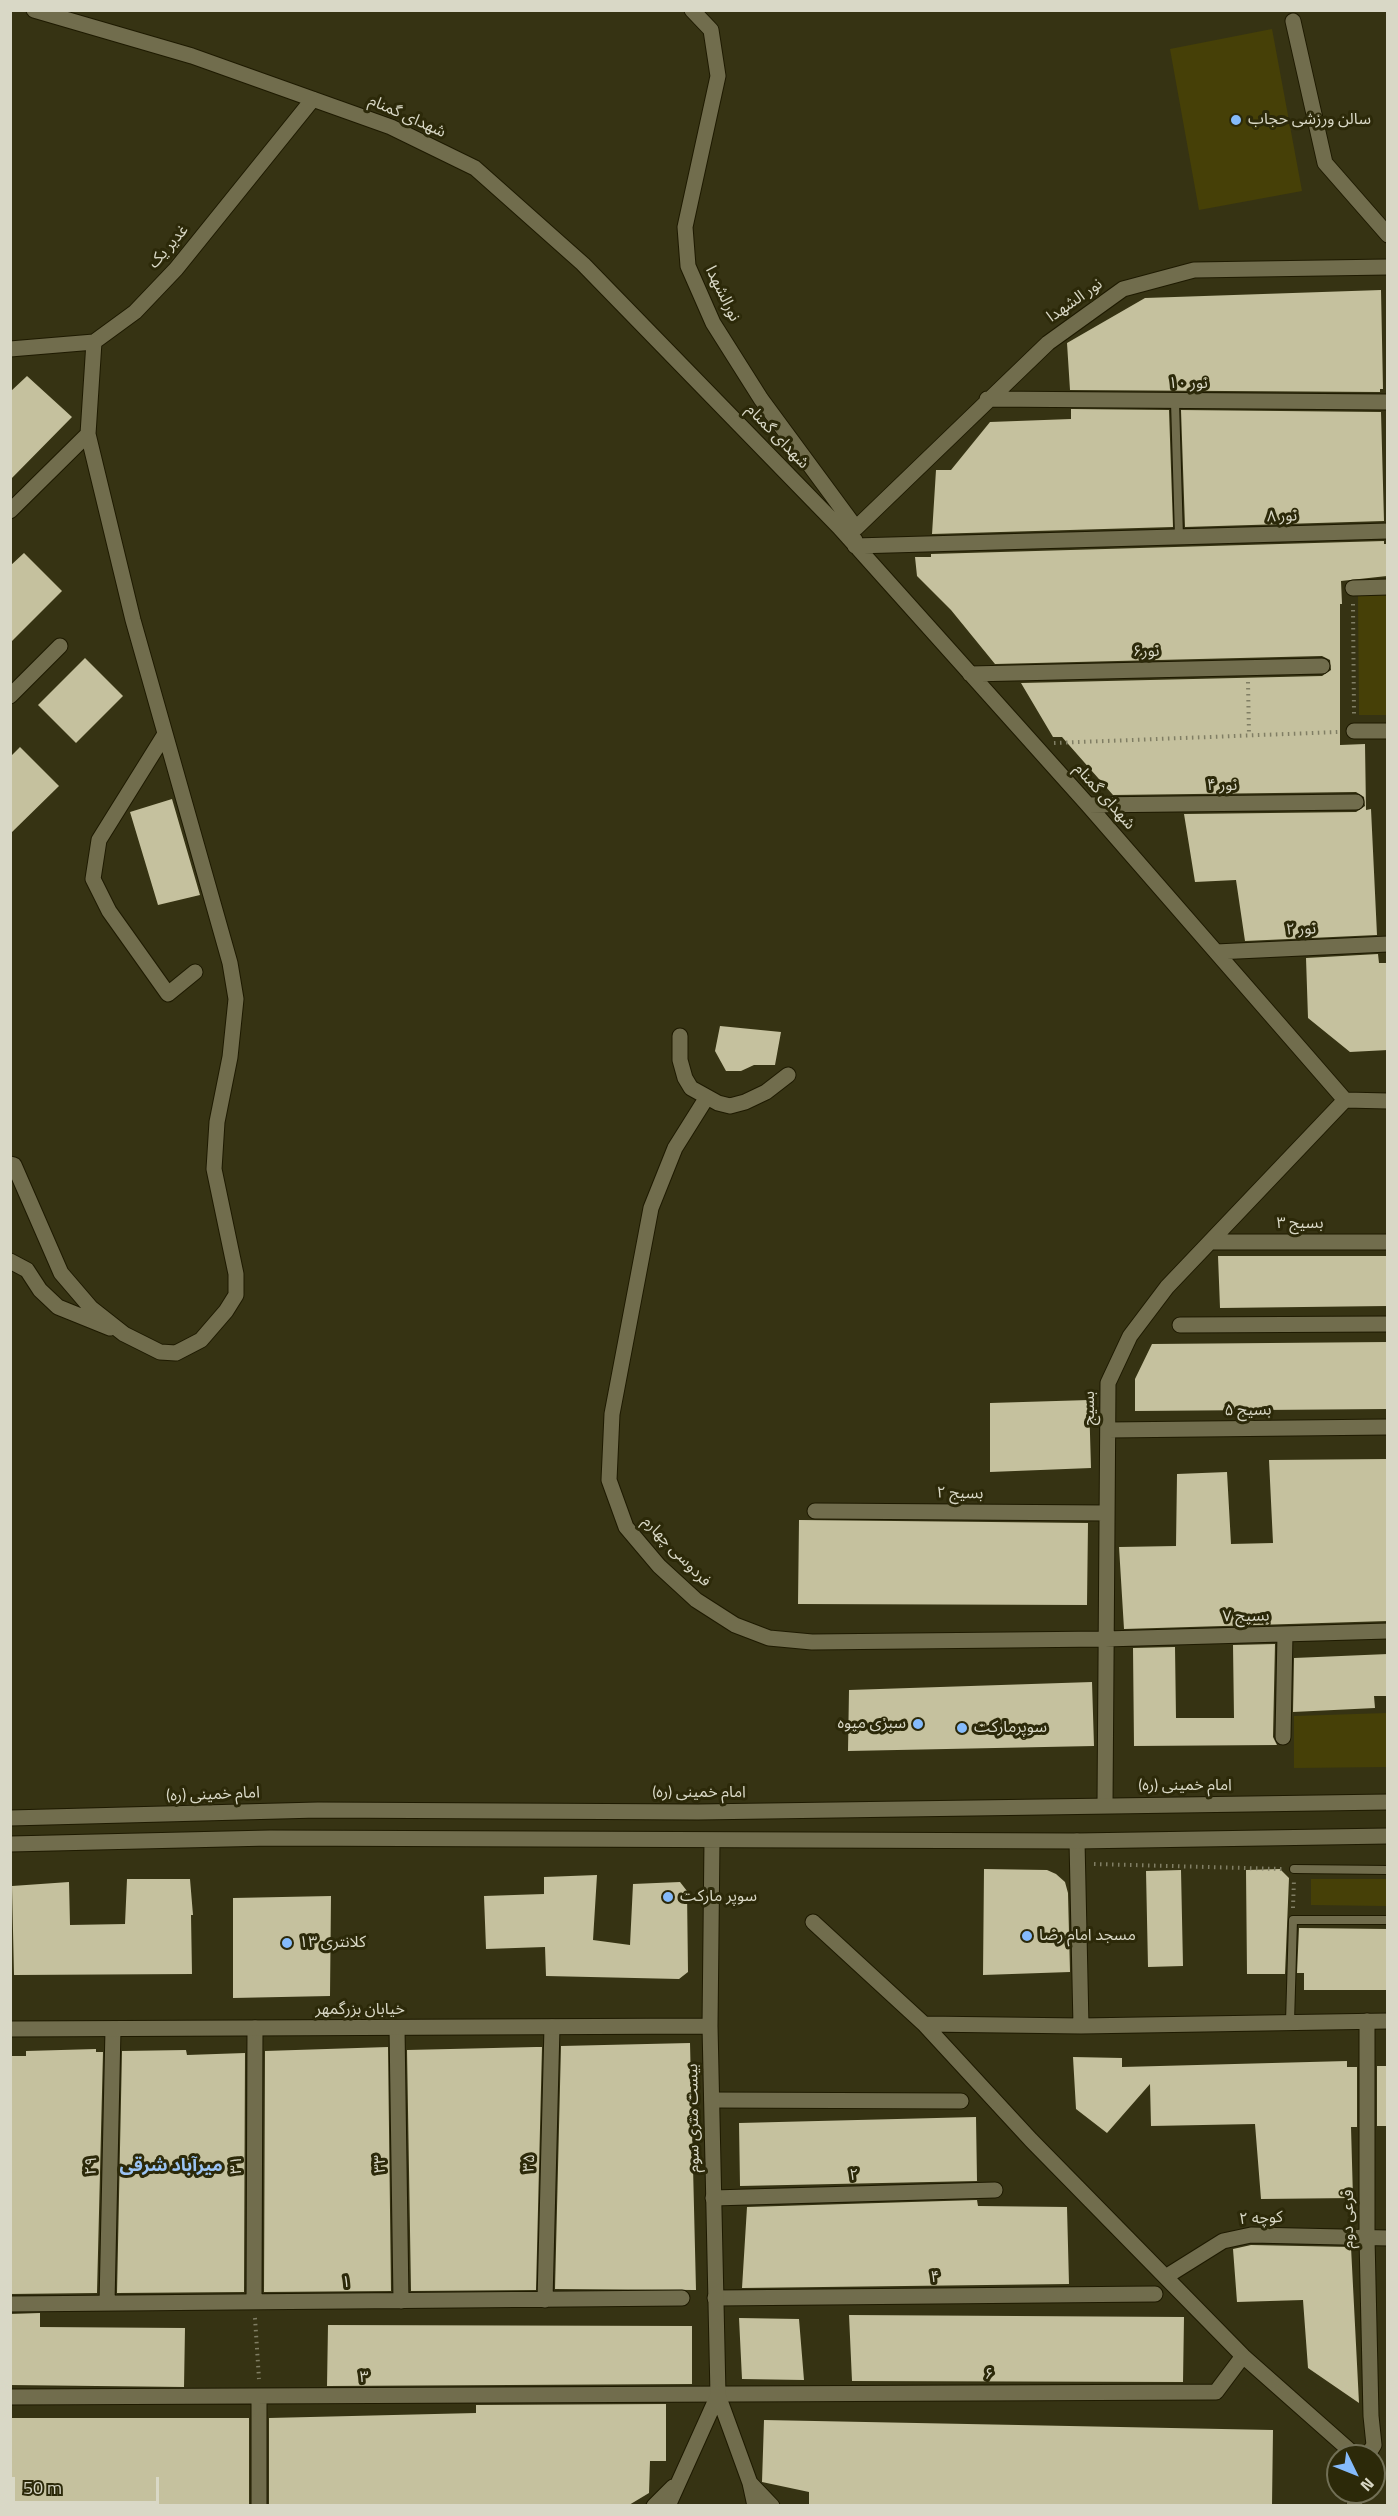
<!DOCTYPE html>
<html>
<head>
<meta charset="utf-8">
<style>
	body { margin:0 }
	#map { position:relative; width:1398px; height:2516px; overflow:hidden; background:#363313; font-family:"Titillium Web",sans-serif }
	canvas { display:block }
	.frame { position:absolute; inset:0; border:12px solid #d9d8c6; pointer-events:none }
	.north { position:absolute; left:1326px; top:2444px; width:60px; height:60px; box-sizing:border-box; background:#2c2909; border:2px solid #716f55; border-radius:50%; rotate:133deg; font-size:16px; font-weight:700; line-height:24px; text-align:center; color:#d9d8c6 }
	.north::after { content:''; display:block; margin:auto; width:21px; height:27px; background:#85bbfb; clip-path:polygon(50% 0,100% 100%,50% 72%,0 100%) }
	.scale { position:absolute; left:12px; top:2477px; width:147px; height:27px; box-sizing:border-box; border:3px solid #d9d8c6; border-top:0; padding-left:8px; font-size:18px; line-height:21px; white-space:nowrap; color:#d9d8c6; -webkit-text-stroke:4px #2c2909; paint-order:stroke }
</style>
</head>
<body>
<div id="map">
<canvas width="1398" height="2516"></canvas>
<div class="frame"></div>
<div class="north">N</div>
<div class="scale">50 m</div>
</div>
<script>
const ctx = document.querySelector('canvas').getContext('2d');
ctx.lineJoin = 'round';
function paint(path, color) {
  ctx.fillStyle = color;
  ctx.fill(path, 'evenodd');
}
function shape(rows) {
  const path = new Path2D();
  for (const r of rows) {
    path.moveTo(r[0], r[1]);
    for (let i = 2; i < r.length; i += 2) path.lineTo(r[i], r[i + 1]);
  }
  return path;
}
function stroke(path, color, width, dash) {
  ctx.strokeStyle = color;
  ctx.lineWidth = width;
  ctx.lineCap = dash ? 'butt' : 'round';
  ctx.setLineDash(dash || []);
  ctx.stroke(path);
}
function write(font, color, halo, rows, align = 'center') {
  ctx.font = font + ' "Titillium Web","Noto Sans Arabic",sans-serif';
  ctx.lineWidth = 6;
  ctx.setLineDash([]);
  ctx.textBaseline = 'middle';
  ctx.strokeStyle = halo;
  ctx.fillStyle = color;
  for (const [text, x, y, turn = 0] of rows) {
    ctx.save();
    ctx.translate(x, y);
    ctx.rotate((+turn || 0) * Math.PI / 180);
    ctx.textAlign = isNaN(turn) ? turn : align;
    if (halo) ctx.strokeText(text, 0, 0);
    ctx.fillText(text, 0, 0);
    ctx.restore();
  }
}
const green = shape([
	[1272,29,1302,191,1199,210,1170,49],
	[1387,593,1387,715,1359,715,1358,594],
	[1387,1713,1387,1767,1294,1768,1294,1716],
	[1311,1879,1387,1879,1387,1906,1311,1905]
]);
const building = shape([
	[1381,290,1383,389,1380,389,1380,392,1070,390,1067,343,1145,298],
	[27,376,72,417,10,480,10,392],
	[1071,409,1169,410,1173,527,932,534,936,470,951,470,990,422,1071,419],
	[1181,410,1381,412,1384,521,1185,527],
	[1384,541,1384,544,1387,544,1387,576,1341,581,1342,604,1340,604,1340,745,1365,744,1366,810,1371,809,1377,935,1245,941,1236,880,1195,882,1184,814,1356,812,1365,806,1364,797,1356,792,1113,795,1062,737,1053,737,1021,683,1322,676,1331,670,1330,660,1322,656,995,664,951,610,917,576,915,557,931,557,931,554],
	[24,553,62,591,10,643,10,566],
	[85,658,123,696,76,743,38,705],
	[20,747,59,786,10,834,10,757],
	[172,799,200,895,158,905,130,812],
	[1378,954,1379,963,1388,963,1388,1050,1350,1052,1308,1018,1306,958],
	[720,1026,781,1032,775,1065,754,1065,741,1071,726,1071,715,1051],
	[1218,1256,1388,1256,1388,1306,1220,1308],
	[1388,1342,1388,1409,1135,1411,1135,1379,1152,1344],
	[1089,1400,1091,1468,990,1472,990,1403],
	[1388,1459,1388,1621,1124,1629,1119,1547,1176,1546,1177,1474,1227,1472,1231,1544,1273,1543,1269,1460],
	[799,1520,1088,1523,1087,1605,798,1604],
	[1275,1644,1273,1737,1277,1745,1134,1746,1133,1648,1175,1647,1176,1718,1234,1718,1233,1645],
	[1388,1654,1388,1696,1374,1696,1375,1708,1293,1712,1294,1658],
	[1092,1682,1094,1746,848,1751,849,1690],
	[984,1869,1047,1870,1056,1874,1065,1882,1068,1893,1070,1972,983,1975],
	[1280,1869,1289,1878,1285,1974,1247,1974,1246,1870],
	[1181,1870,1183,1966,1148,1967,1146,1871],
	[597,1875,593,1940,630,1945,633,1884,680,1882,687,1891,688,1972,679,1979,546,1976,545,1947,486,1949,484,1896,544,1894,544,1877],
	[127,1879,190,1879,193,1915,191,1915,192,1974,14,1975,12,1886,69,1882,70,1925,125,1924],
	[331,1896,330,1996,233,1998,233,1898],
	[1299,1928,1388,1929,1388,1990,1304,1990,1304,1973,1297,1973],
	[690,2043,696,2290,555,2289,561,2046],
	[388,2047,391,2291,264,2292,265,2051],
	[536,2047,542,2047,536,2290,411,2291,407,2050],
	[96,2049,96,2052,103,2052,97,2293,10,2294,10,2056,26,2056,26,2051],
	[186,2050,187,2055,245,2053,244,2292,117,2293,122,2051],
	[1073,2057,1122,2058,1122,2067,1347,2061,1347,2067,1357,2067,1357,2127,1351,2127,1353,2198,1261,2199,1255,2124,1151,2126,1150,2084,1107,2133,1076,2109],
	[1377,2066,1388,2066,1388,2126,1377,2126],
	[976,2117,977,2181,740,2186,739,2123],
	[977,2200,978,2206,1067,2207,1069,2284,742,2288,747,2207],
	[1251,2245,1351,2247,1359,2403,1308,2368,1303,2300,1237,2302,1233,2249],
	[40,2313,40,2327,185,2328,184,2387,10,2385,10,2314],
	[849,2315,1184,2317,1183,2382,852,2381],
	[739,2318,799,2319,804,2380,742,2379],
	[328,2325,692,2326,692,2384,327,2386],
	[666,2404,666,2461,650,2461,649,2493,629,2505,269,2505,269,2418,476,2413,476,2405],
	[10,2418,249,2418,249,2505,10,2505],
	[764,2420,1273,2430,1272,2505,809,2505,809,2492,762,2482]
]);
const path = shape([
	[1353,604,1354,716],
	[1248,682,1249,735],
	[1054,743,1338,732],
	[1094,1864,1282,1869],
	[1293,1908,1294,1879],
	[255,2318,259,2379]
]);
const lane = shape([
	[1175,402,1179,537],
	[1294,1869,1388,1870],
	[1290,2022,1293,1920,1388,1920]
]);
const street = shape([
	[34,10,192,56,391,127,475,168,583,264,839,527,1088,805,1345,1100],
	[692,10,711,30,718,76,685,227,688,266,713,323,761,399,856,528],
	[1293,21,1325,163,1388,235],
	[10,349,94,342,135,312,176,269,313,99],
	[987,399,1388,402],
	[10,511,88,434],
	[856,528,1048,343,1123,289,1194,270,1388,267],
	[855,540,855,546,1388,531],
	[1353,588,1388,587],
	[970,674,1322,666],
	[10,696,60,646],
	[1354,731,1388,731],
	[165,734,99,840,93,879,109,911,168,994,195,972],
	[1088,805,1356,802],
	[1216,952,1388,944],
	[680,1036,680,1060,685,1078,691,1088,718,1103,730,1106,745,1102,766,1092,788,1075],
	[707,1097,675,1148,651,1208,612,1414,609,1480,626,1527,659,1566,696,1600,735,1625,769,1638,812,1642,1105,1639,1388,1631],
	[1345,1100,1388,1101],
	[10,1164,14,1165,61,1273,91,1308,124,1334,160,1352,176,1353,201,1340,226,1311,236,1295,236,1274,214,1169,217,1122,230,1057,236,999,230,963,133,620,88,434,94,342],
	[1213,1242,1388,1242],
	[10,1261,27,1270,40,1290,58,1307,110,1328],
	[1180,1325,1388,1324],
	[1108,1430,1388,1427],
	[815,1511,1106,1513],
	[1283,1737,1285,1634],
	[1105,1804,1108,1383,1130,1336,1167,1287,1345,1100],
	[1077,1841,1081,2026],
	[813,1922,924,2024,1031,2140,1243,2356,1356,2456],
	[1367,2021,1367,2238,1371,2416,1374,2445,1367,2456],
	[924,2024,1081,2026,1388,2021],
	[397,2028,401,2301],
	[712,2100,961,2101],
	[713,2198,995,2190],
	[1167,2276,1223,2241,1251,2235,1388,2238],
	[715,2298,1155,2294],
	[545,2300,552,2027],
	[254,2302,255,2028],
	[107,2303,113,2029],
	[10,2304,682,2298],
	[10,2397,1216,2392,1243,2356],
	[259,2506,259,2396],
	[1354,2506,1357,2492]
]);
const secondary = shape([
	[10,1818,318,1810,698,1812,1388,1802],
	[712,1840,710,2026,718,2395,750,2483,755,2506],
	[10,1844,270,1838,1077,1841,1388,1836],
	[10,2029,710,2026],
	[751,2484,772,2506],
	[654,2506,673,2487],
	[668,2506,718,2395]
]);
const markers = [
	[1236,120,6,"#85bbfb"],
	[918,1724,6,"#85bbfb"],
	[962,1728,6,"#85bbfb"],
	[668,1897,6,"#85bbfb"],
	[1027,1936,6,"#85bbfb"],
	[287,1943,6,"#85bbfb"]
];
const streetNames = [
	["شهدای گمنام",407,117,24],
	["غدیر یک",169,247,-49],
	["نورالشهدا",722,294,64],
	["نور الشهدا",1075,301,-35],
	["نور ۱۰",1188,384],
	["شهدای گمنام",777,437,46],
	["نور ۸",1282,517,-2],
	["نور۶",1146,652,-1],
	["نور ۴",1222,786],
	["شهدای گمنام",1104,797,48],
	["نور ۲",1301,930,-2],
	["بسیج ۳",1300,1224],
	["بسیج",1090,1408,-90],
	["بسیج ۵",1248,1411,-1],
	["بسیج ۲",960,1494,1],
	["فردوسی چهارم",676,1552,46],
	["بسیج ۷",1246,1617,-1],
	["امام خمینی (ره)",1185,1786],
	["امام خمینی (ره)",699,1793],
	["امام خمینی (ره)",213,1795,-2],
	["خیابان بزرگمهر",360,2010],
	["بیست متری سوم",694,2118,-91],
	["۳۵",530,2163,-88],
	["۳۳",381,2164,-91],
	["۳۱",237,2165,-90],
	["۲۹",92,2166,-89],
	["۲",854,2176,-2],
	["کوچه ۲",1261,2219,-3],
	["فرعی دوم",1349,2219,-90],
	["۴",935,2278,-1],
	["۱",346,2283],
	["۶",989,2375],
	["۳",364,2378]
];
const poiNames = [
	["سالن ورزشی حجاب",1248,120],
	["سبزی میوه",906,1724,"right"],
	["سوپرمارکت",974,1728],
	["سوپر مارکت",680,1897],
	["مسجد امام رضا",1039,1936],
	["کلانتری ۱۳",299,1943]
];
const neighbourhoodNames = [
	["میرآباد شرقی",171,2167]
];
paint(green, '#464007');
paint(building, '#c5c19e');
stroke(lane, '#1e1a00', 10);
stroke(street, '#1e1a00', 17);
stroke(secondary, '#1e1a00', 17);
stroke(path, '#807e64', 4, [1.5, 4.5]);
stroke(lane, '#716d4d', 8);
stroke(street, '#716d4d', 15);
stroke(secondary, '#716d4d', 15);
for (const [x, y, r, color] of markers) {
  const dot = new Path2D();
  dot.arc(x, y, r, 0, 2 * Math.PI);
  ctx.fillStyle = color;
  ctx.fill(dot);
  stroke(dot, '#2c2909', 2);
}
write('16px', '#d9d8c6', '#2c2909', streetNames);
write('16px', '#d9d8c6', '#2c2909', poiNames, 'left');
write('bold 18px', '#9cc4f4', '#2c2909', neighbourhoodNames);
</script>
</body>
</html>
